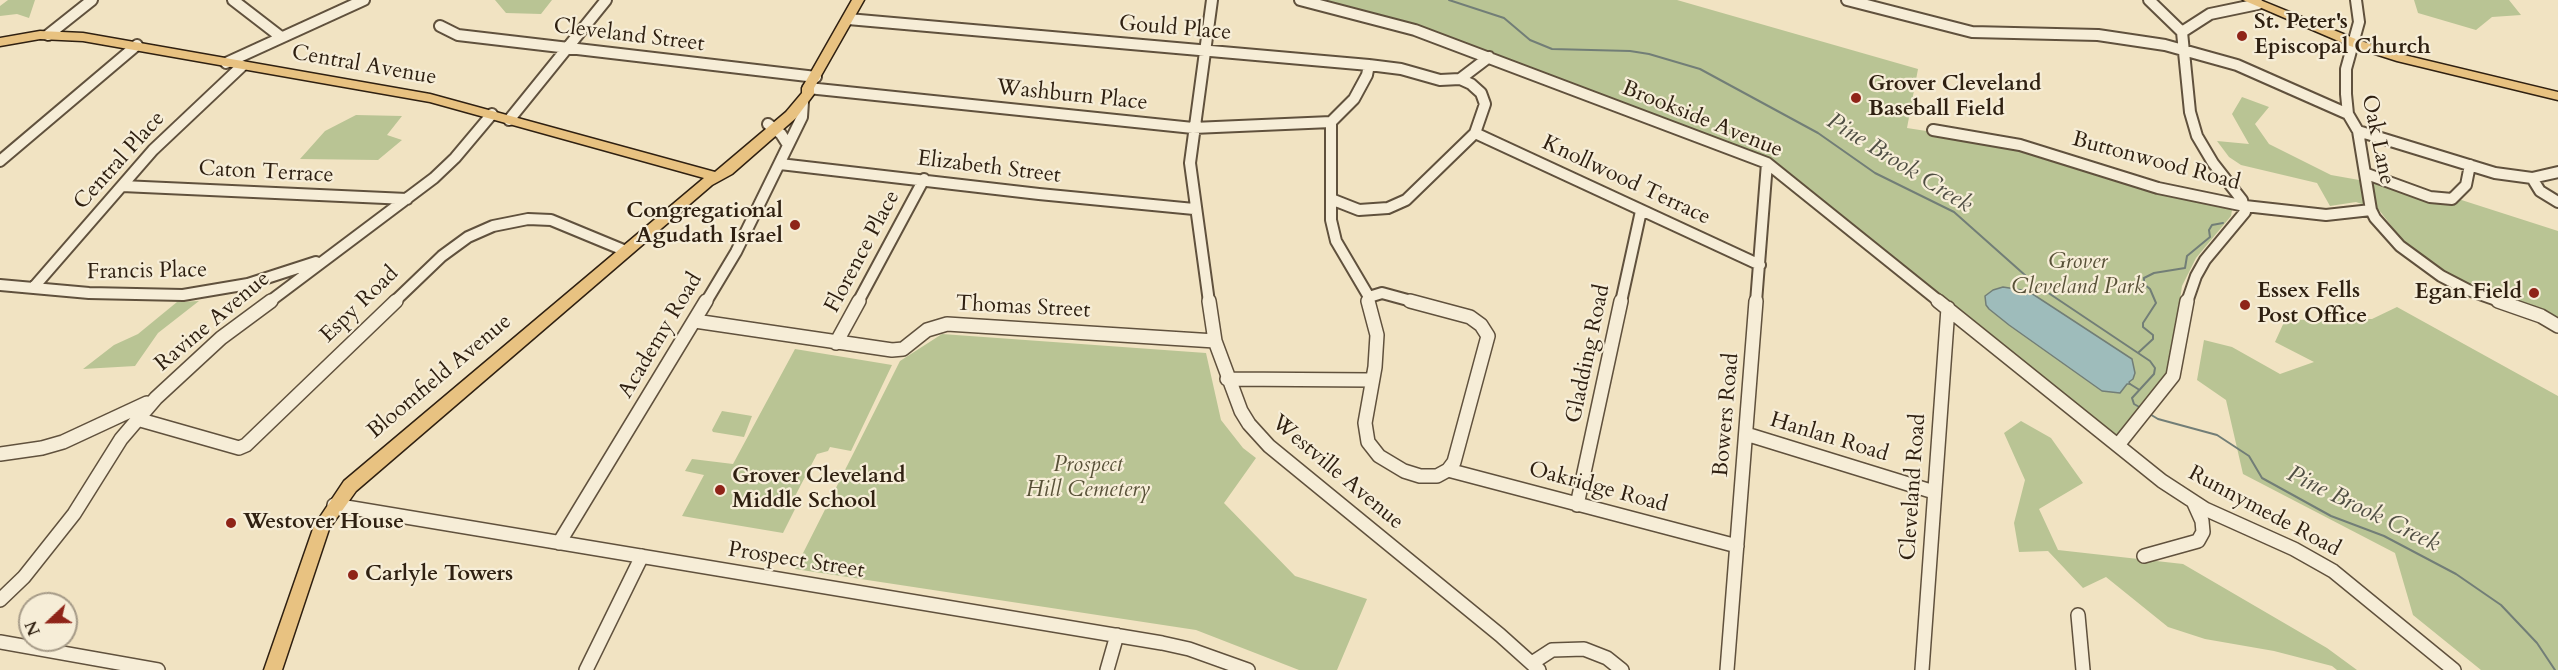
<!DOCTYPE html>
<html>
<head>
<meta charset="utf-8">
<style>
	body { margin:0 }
	#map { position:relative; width:2558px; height:670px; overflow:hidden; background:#f1e3c2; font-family:Cardo,serif }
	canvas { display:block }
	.north { position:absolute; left:18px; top:592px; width:60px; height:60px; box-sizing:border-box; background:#f6edd7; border:2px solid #a69b88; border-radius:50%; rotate:248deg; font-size:16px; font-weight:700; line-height:24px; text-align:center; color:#2f2011 }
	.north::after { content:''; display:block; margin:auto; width:21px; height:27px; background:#8f2418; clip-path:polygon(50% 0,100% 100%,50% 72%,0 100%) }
</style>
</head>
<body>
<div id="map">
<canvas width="2558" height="670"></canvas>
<div class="north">N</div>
</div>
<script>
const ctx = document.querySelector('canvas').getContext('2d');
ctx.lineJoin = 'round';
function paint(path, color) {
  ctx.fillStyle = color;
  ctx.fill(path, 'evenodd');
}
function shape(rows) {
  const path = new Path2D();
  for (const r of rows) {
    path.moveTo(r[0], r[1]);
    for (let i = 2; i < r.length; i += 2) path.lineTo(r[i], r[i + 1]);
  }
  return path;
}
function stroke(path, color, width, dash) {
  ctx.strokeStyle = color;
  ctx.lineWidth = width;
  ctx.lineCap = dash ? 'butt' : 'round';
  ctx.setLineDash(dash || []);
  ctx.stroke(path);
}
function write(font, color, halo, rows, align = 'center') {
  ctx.font = font + ' Cardo,serif';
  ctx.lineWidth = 4.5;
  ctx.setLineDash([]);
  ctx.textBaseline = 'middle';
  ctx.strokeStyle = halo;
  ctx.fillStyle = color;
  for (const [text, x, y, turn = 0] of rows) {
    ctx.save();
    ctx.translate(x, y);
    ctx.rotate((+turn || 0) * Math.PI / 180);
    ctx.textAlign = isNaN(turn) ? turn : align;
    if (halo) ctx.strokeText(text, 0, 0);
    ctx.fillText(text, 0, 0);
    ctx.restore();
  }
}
const green = shape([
	[8,0,35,0,29,18,17,14,0,16,0,6],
	[495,0,552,0,541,14,506,13],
	[1314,0,1677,0,1918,69,1907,128,1997,142,2050,157,2121,183,2224,207,2232,210,2231,216,2196,258,2182,286,2170,367,2158,386,2143,403,2118,438,1767,157,1464,43],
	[2414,0,2509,0,2521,15,2492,17,2476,30,2418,13],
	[2242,97,2269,107,2255,124,2269,144,2331,175,2449,196,2558,231,2558,320,2459,280,2435,267,2407,246,2379,210,2356,202,2330,206,2317,183,2241,165,2229,157,2217,141,2249,144,2232,114],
	[356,115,402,116,387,135,402,140,378,160,300,159,325,131],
	[199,301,158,333,135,366,83,369,114,345,138,334,177,302],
	[2397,307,2558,396,2558,670,2481,670,2413,615,2395,553,2243,474,2226,400,2197,380,2204,340,2232,347,2280,374,2314,362,2275,342,2285,320,2372,319],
	[942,334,1206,353,1221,420,1243,448,1256,458,1224,503,1295,576,1367,599,1337,670,1299,670,1196,630,795,569,900,361],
	[795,349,892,365,851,451,830,447,828,451,817,454,793,500,796,501,794,506,796,507,783,533,682,516,704,475,685,471,692,459,733,464],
	[722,411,752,416,744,437,713,432,712,430],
	[2021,421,2051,438,2083,483,2039,509,2058,550,2183,564,2327,648,2357,670,2337,670,2332,666,2274,651,2205,639,2168,627,2106,577,2083,588,2048,551,2019,552,2014,523,2025,480,2004,433]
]);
const water = shape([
	[2003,287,2028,291,2132,359,2135,373,2133,379,2129,382,2130,384,2127,384,2120,393,2102,391,2009,325,1989,309,1986,305,1985,296,1993,290,2003,287]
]);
const stream = shape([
	[1449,0,1504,18,1530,40,1552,49,1630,51,1649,54,1700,69,1818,133,1875,173,1954,212,2035,284,2150,361,2155,368,2154,374,2132,398,2134,404,2141,408],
	[2139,352,2153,339,2153,335,2143,327,2143,323,2156,303,2150,289,2144,284,2144,278,2154,273,2185,268,2187,256,2210,237,2209,230,2212,225,2223,223],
	[2130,384,2138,389],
	[2148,413,2158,419,2217,435,2249,456,2262,478,2331,516,2384,536,2456,574,2501,605,2537,643,2555,670]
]);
const minorFar1 = shape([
	[233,0,281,37],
	[1300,0,1415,30,1767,163,1940,302],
	[1847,0,1972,32,2098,35,2165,45,2237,65,2348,114],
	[2149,0,2182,32,2190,112,2197,136,2213,163,2242,200,2245,212,2205,260,2196,276,2187,302],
	[2356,0,2359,22,2346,69,2346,94,2348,114,2358,131,2371,210,2375,218,2400,246,2441,276,2468,290,2502,302],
	[848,19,1369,65,1401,69,1440,80,1460,79,1489,57],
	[440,26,458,35,816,77],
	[2182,32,2210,14,2258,4],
	[48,35,92,0],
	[226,63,364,0],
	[1369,65,1367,75,1354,99,1331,122,1331,199,1359,210,1388,208,1406,200,1475,133,1485,104,1481,93,1471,84,1460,79],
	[808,88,1193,128,1331,122],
	[509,120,606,0],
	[768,124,781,134,788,145],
	[1933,130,2020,145,2158,188,2245,206,2326,215,2371,210],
	[2358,131,2495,173,2532,178,2558,172],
	[1475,133,1760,265],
	[0,161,137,45],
	[780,164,1039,194,1194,209],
	[2367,174,2430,197,2452,199,2466,185,2470,165],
	[2532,178,2540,191,2558,202],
	[122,186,407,199],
	[1331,199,1331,220,1336,241,1369,297],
	[0,285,89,293,183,295,248,284,316,262],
	[33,288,153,150,242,66],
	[1369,297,1382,293,1415,302],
	[269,302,434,178,455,158,492,114],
	[394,302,442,256,468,237,493,226,528,219,551,220,626,251],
	[706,302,736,252,802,117,803,102],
	[858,302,924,179],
	[1209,302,1190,163,1212,0],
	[1368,302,1369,297],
	[1621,302,1641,211],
	[1756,302,1767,163]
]);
const minor = shape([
	[1209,301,1215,341,1241,411,1249,424,1269,446,1500,635,1539,670],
	[1368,301,1377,335,1375,367,1365,423,1368,442,1379,456,1404,471,1420,476,1437,476,1448,470,1454,462,1488,336,1481,325,1470,317,1410,301],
	[1938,301,2162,481,2205,509,2294,549,2333,571,2454,670],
	[2498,301,2541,316,2558,326],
	[695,321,892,350,903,349,927,330,947,324,1215,341],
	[836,343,859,301],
	[1227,379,1371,380],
	[137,419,239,448,246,445,396,301],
	[1746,434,1934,492],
	[2118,445,2173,376,2187,301],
	[0,454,42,448,63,442,147,403],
	[1448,470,1737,546],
	[334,505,1162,643,1189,649,1248,670],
	[1577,505,1621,301],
	[559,543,706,301],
	[2144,556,2198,541,2203,532,2202,521,2193,501],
	[0,600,24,577,74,514,121,439,156,398,221,338,271,301],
	[2078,615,2083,670],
	[0,642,158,670],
	[1532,663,1552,650,1584,649,1607,658,1622,670],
	[586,670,642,556],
	[1107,670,1117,635],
	[1727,670,1756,301],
	[1922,670,1948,308]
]);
const major = shape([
	[852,0,864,0,814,88,814,94,796,118,732,174,712,185,356,491,329,529,282,670,264,670,314,526,344,481,704,178,430,102,83,41,40,39,0,46,0,38,40,31,83,33,430,94,715,172,786,112,802,93,802,88,852,0],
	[2243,0,2260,0,2358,40,2404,55,2558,92,2558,100,2397,61,2350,46,2243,0]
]);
const markers = [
	[2242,36,6,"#8f2418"],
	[1856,98,6,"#8f2418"],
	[795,225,6,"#8f2418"],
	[2534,293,6,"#8f2418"],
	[2245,305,6,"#8f2418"],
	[720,490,6,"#8f2418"],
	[231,523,6,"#8f2418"],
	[353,575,6,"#8f2418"]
];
const poiNames = [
	["St. Peter's",2254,23],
	["Episcopal Church",2254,48],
	["Grover Cleveland",1868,85],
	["Baseball Field",1868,110],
	["Congregational",783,212,"right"],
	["Agudath Israel",783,237,"right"],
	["Essex Fells",2257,292],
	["Post Office",2257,317],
	["Egan Field",2522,293,"right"],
	["Grover Cleveland",732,477],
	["Middle School",732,502],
	["Westover House",243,523],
	["Carlyle Towers",365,575]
];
const streetNames = [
	["Gould Place",1175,29,5],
	["Cleveland Street",629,36,7],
	["Central Avenue",364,66,10],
	["Washburn Place",1072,96,6],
	["Brookside Avenue",1702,120,22],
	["Oak Lane",2377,140,78],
	["Central Place",120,161,-48],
	["Buttonwood Road",2156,162,15],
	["Elizabeth Street",989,168,7],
	["Caton Terrace",266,173,3],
	["Knollwood Terrace",1626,181,25],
	["Florence Place",863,252,-62],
	["Francis Place",147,272,-1],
	["Espy Road",360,305,-44],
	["Thomas Street",1023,308,3],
	["Ravine Avenue",213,322,-40],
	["Academy Road",661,336,-59],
	["Gladding Road",1589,354,-78],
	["Bloomfield Avenue",440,377,-40],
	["Bowers Road",1727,415,-85],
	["Hanlan Road",1829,438,17],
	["Westville Avenue",1337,473,40],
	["Cleveland Road",1914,487,-86],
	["Oakridge Road",1598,488,15],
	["Runnymede Road",2264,512,28],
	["Prospect Street",796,561,9]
];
const parkNames = [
	["Grover",2078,263],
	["Cleveland Park",2078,288],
	["Prospect",1088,466],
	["Hill Cemetery",1088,491]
];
const waterNames = [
	["Pine Brook Creek",1899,164,32],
	["Pine Brook Creek",2363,510,26]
];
paint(green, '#b9c494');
paint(water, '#9ebcbb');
stroke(water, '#727e77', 1.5);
stroke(stream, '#727e77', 2);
stroke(minorFar1, '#60513d', 14);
stroke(minor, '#60513d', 16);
stroke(major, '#2f2011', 3);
stroke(minorFar1, '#f6edd7', 10);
stroke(minor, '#f6edd7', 13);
paint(major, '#e8c281');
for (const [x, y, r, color] of markers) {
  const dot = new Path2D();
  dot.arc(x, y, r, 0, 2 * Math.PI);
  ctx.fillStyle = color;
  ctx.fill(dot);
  stroke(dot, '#f6edd7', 2);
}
write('bold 22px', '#2f2011', '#f6edd7', poiNames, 'left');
write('22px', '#2f2011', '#f6edd7', streetNames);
write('italic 22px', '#585138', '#f6edd7', parkNames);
write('italic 24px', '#504f44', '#f6edd7', waterNames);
</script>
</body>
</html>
